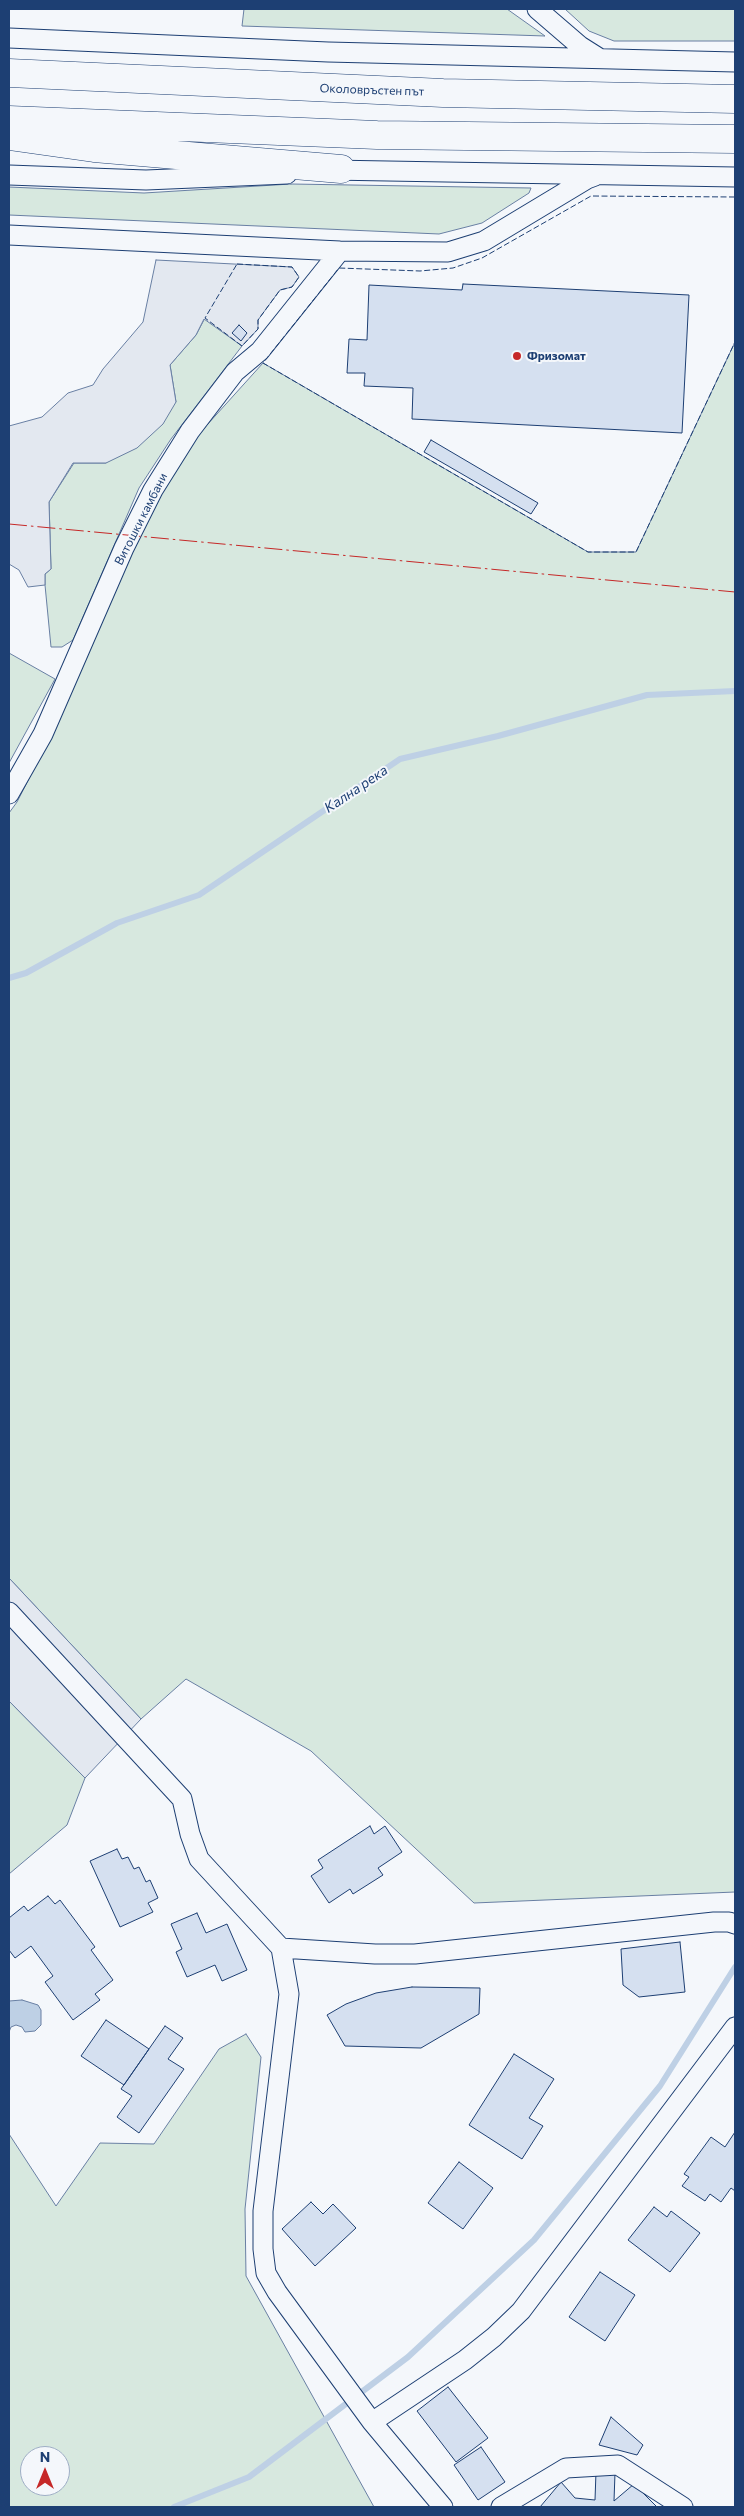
<!DOCTYPE html>
<html>
<head>
<meta charset="utf-8">
<style>
	body { margin:0 }
	#map { position:relative; width:744px; height:2516px; overflow:hidden; background:#f4f7fb; font-family:Commissioner,sans-serif }
	canvas { display:block }
	.frame { position:absolute; inset:0; border:10px solid #1d3f73; pointer-events:none }
	.north { position:absolute; left:20px; top:2446px; width:50px; height:50px; box-sizing:border-box; background:#f4f7fb; border:1px solid #9eadc5; border-radius:50%; rotate:0deg; font-size:14px; font-weight:700; line-height:20px; text-align:center; color:#1d3f73 }
	.north::after { content:''; display:block; margin:auto; width:18px; height:22px; background:#c62828; clip-path:polygon(50% 0,100% 100%,50% 72%,0 100%) }
</style>
</head>
<body>
<div id="map">
<canvas width="744" height="2516"></canvas>
<div class="frame"></div>
<div class="north">N</div>
</div>
<script>
const ctx = document.querySelector('canvas').getContext('2d');
ctx.lineJoin = 'round';
function paint(path, color) {
  ctx.fillStyle = color;
  ctx.fill(path, 'evenodd');
}
function shape(rows) {
  const path = new Path2D();
  for (const r of rows) {
    path.moveTo(r[0], r[1]);
    for (let i = 2; i < r.length; i += 2) path.lineTo(r[i], r[i + 1]);
  }
  return path;
}
function stroke(path, color, width, dash) {
  ctx.strokeStyle = color;
  ctx.lineWidth = width;
  ctx.lineCap = dash ? 'butt' : 'round';
  ctx.setLineDash(dash || []);
  ctx.stroke(path);
}
function write(font, color, halo, rows, align = 'center') {
  ctx.font = font + ' Commissioner,sans-serif';
  ctx.lineWidth = 4;
  ctx.setLineDash([]);
  ctx.textBaseline = 'middle';
  ctx.strokeStyle = halo;
  ctx.fillStyle = color;
  for (const [text, x, y, turn = 0] of rows) {
    ctx.save();
    ctx.translate(x, y);
    ctx.rotate((+turn || 0) * Math.PI / 180);
    ctx.textAlign = isNaN(turn) ? turn : align;
    if (halo) ctx.strokeText(text, 0, 0);
    ctx.fillText(text, 0, 0);
    ctx.restore();
  }
}
const green = shape([
	[244,9,507,9,545,36,242,26,244,9],
	[565,9,735,9,735,41,614,41,589,31,565,9],
	[291,184,531,188,529,193,482,223,439,234,9,215,9,187,144,193,291,184],
	[205,318,242,346,171,439,139,488,73,640,62,647,51,647,45,585,45,574,51,569,49,502,74,463,106,463,176,402,170,365,196,335,205,318],
	[735,342,735,1892,474,1903,311,1751,186,1679,141,1719,9,1578,9,813,17,802,48,741,157,496,197,436,263,363,588,552,636,552,735,342],
	[9,653,55,679,9,763,9,653],
	[9,1701,85,1778,67,1825,9,1874,9,1701],
	[246,2034,261,2057,245,2209,246,2276,374,2507,9,2507,9,2134,56,2206,100,2143,154,2144,219,2049,246,2034],
	[30,2456,60,2456,60,2486,30,2486,30,2456]
]);
const parking = shape([
	[156,260,292,267,299,277,292,287,280,290,258,320,258,329,242,346,204,319,196,335,170,365,176,402,163,424,137,448,106,463,73,463,49,502,51,569,45,574,45,585,28,587,19,570,9,564,9,426,42,417,68,393,93,385,103,369,143,322,156,260],
	[9,1578,141,1719,85,1778,9,1701,9,1578]
]);
const water = shape([
	[22,2000,38,2005,41,2010,41,2025,35,2031,25,2032,22,2027,16,2025,11,2027,9,2032,9,2001,22,2000]
]);
const stream = shape([
	[9,978,26,973,117,923,199,895,400,759,498,736,647,695,735,691],
	[174,2507,249,2477,408,2357,534,2240,660,2086,735,1967]
]);
const building = shape([
	[463,284,689,295,682,433,412,419,413,388,364,386,365,373,347,373,349,339,367,340,369,285,462,290,463,284],
	[239,325,247,333,241,341,232,333,239,325],
	[431,440,538,503,531,514,424,452,431,440],
	[370,1826,374,1834,385,1826,402,1852,378,1868,383,1875,353,1894,350,1889,329,1903,311,1876,323,1868,318,1860,370,1826],
	[117,1849,122,1859,128,1857,134,1869,139,1867,146,1882,150,1880,158,1898,148,1903,153,1912,120,1927,90,1861,117,1849],
	[48,1896,55,1904,60,1900,95,1947,91,1950,113,1980,95,1994,100,2000,73,2020,45,1982,53,1976,31,1946,15,1958,9,1950,9,1918,24,1906,28,1911,48,1896],
	[197,1913,206,1933,227,1924,247,1970,222,1981,215,1965,187,1977,176,1952,182,1949,171,1924,197,1913],
	[680,1942,685,1992,639,1997,623,1985,621,1949,680,1942],
	[412,1987,480,1988,479,2014,421,2048,345,2046,327,2015,346,2004,376,1993,412,1987],
	[106,2020,149,2049,124,2085,81,2056,106,2020],
	[165,2026,183,2038,168,2059,184,2069,139,2133,117,2117,132,2096,121,2089,165,2026],
	[514,2054,554,2079,529,2118,543,2126,522,2159,469,2125,514,2054],
	[735,2132,735,2191,731,2188,721,2202,710,2194,705,2201,682,2186,689,2177,684,2174,711,2137,725,2147,735,2132],
	[459,2162,493,2188,463,2229,428,2203,459,2162],
	[311,2202,323,2214,333,2204,356,2228,315,2266,282,2229,311,2202],
	[654,2207,667,2217,671,2211,700,2233,670,2272,628,2240,654,2207],
	[600,2272,635,2295,605,2341,569,2317,600,2272],
	[448,2387,488,2438,456,2462,417,2411,448,2387],
	[611,2417,643,2445,637,2455,599,2445,611,2417],
	[481,2447,505,2482,478,2500,454,2465,481,2447],
	[596,2472,615,2473,614,2501,634,2484,657,2507,540,2507,561,2482,575,2498,595,2500,596,2472]
]);
const street = shape([
	[537,9,580,46,599,58],
	[9,38,328,52,735,62],
	[330,170,735,177],
	[9,175,146,180,287,174],
	[9,235,340,251,448,252,484,241,587,179,595,176],
	[9,794,43,734,124,548,153,490,190,431,235,372,260,351,340,251],
	[9,1612,182,1799,190,1834,199,1859,281,1948,289,1994,263,2211,263,2249,266,2273,277,2292,372,2422,443,2507],
	[281,1948,375,1954,415,1954,714,1922,729,1922,735,1924],
	[372,2422,465,2360,494,2337,521,2311,735,2027],
	[501,2507,566,2468,618,2465,683,2507]
]);
const highway = shape([
	[9,73,443,93,735,99],
	[9,120,377,135,735,139],
	[9,136,94,148,341,169]
]);
const fence = shape([
	[735,197,591,196,482,258,453,268,420,271,339,268,263,363,588,552,636,552,735,342],
	[237,264,292,267,299,277,292,287,280,290,258,320,258,329,242,346,205,318,237,264]
]);
const power = shape([
	[9,524,735,592]
]);
const markers = [
	[517,356,5,"#c62828"]
];
const streetNames = [
	["Околовръстен път",372,90,2],
	["Витошки камбани",141,519,-63]
];
const poiNames = [
	["Фризомат",527,356]
];
const waterNames = [
	["Кална река",356,789,-34]
];
paint(green, '#d7e8df');
stroke(green, '#687fa3', 1);
paint(parking, '#e3e8f0');
stroke(parking, '#687fa3', 1);
paint(water, '#bed0e5');
stroke(water, '#687fa3', 1);
stroke(stream, '#bed0e5', 6);
paint(building, '#d5e0f0');
stroke(building, '#1d3f73', 1);
stroke(street, '#1d3f73', 21);
stroke(highway, '#1d3f73', 29);
stroke(street, '#f4f7fb', 19);
stroke(highway, '#f4f7fb', 28);
stroke(fence, '#1d3f73', 1, [6, 2.5]);
stroke(power, '#c62828', 1, [18, 4, 2.5, 4]);
for (const [x, y, r, color] of markers) {
  const dot = new Path2D();
  dot.arc(x, y, r, 0, 2 * Math.PI);
  ctx.fillStyle = color;
  ctx.fill(dot);
  stroke(dot, '#f4f7fb', 2);
}
write('12px', '#1d3f73', '#f4f7fb', streetNames);
write('bold 12px', '#1d3f73', '#f4f7fb', poiNames, 'left');
write('italic 14px', '#1d3f73', '#f4f7fb', waterNames);
</script>
</body>
</html>
